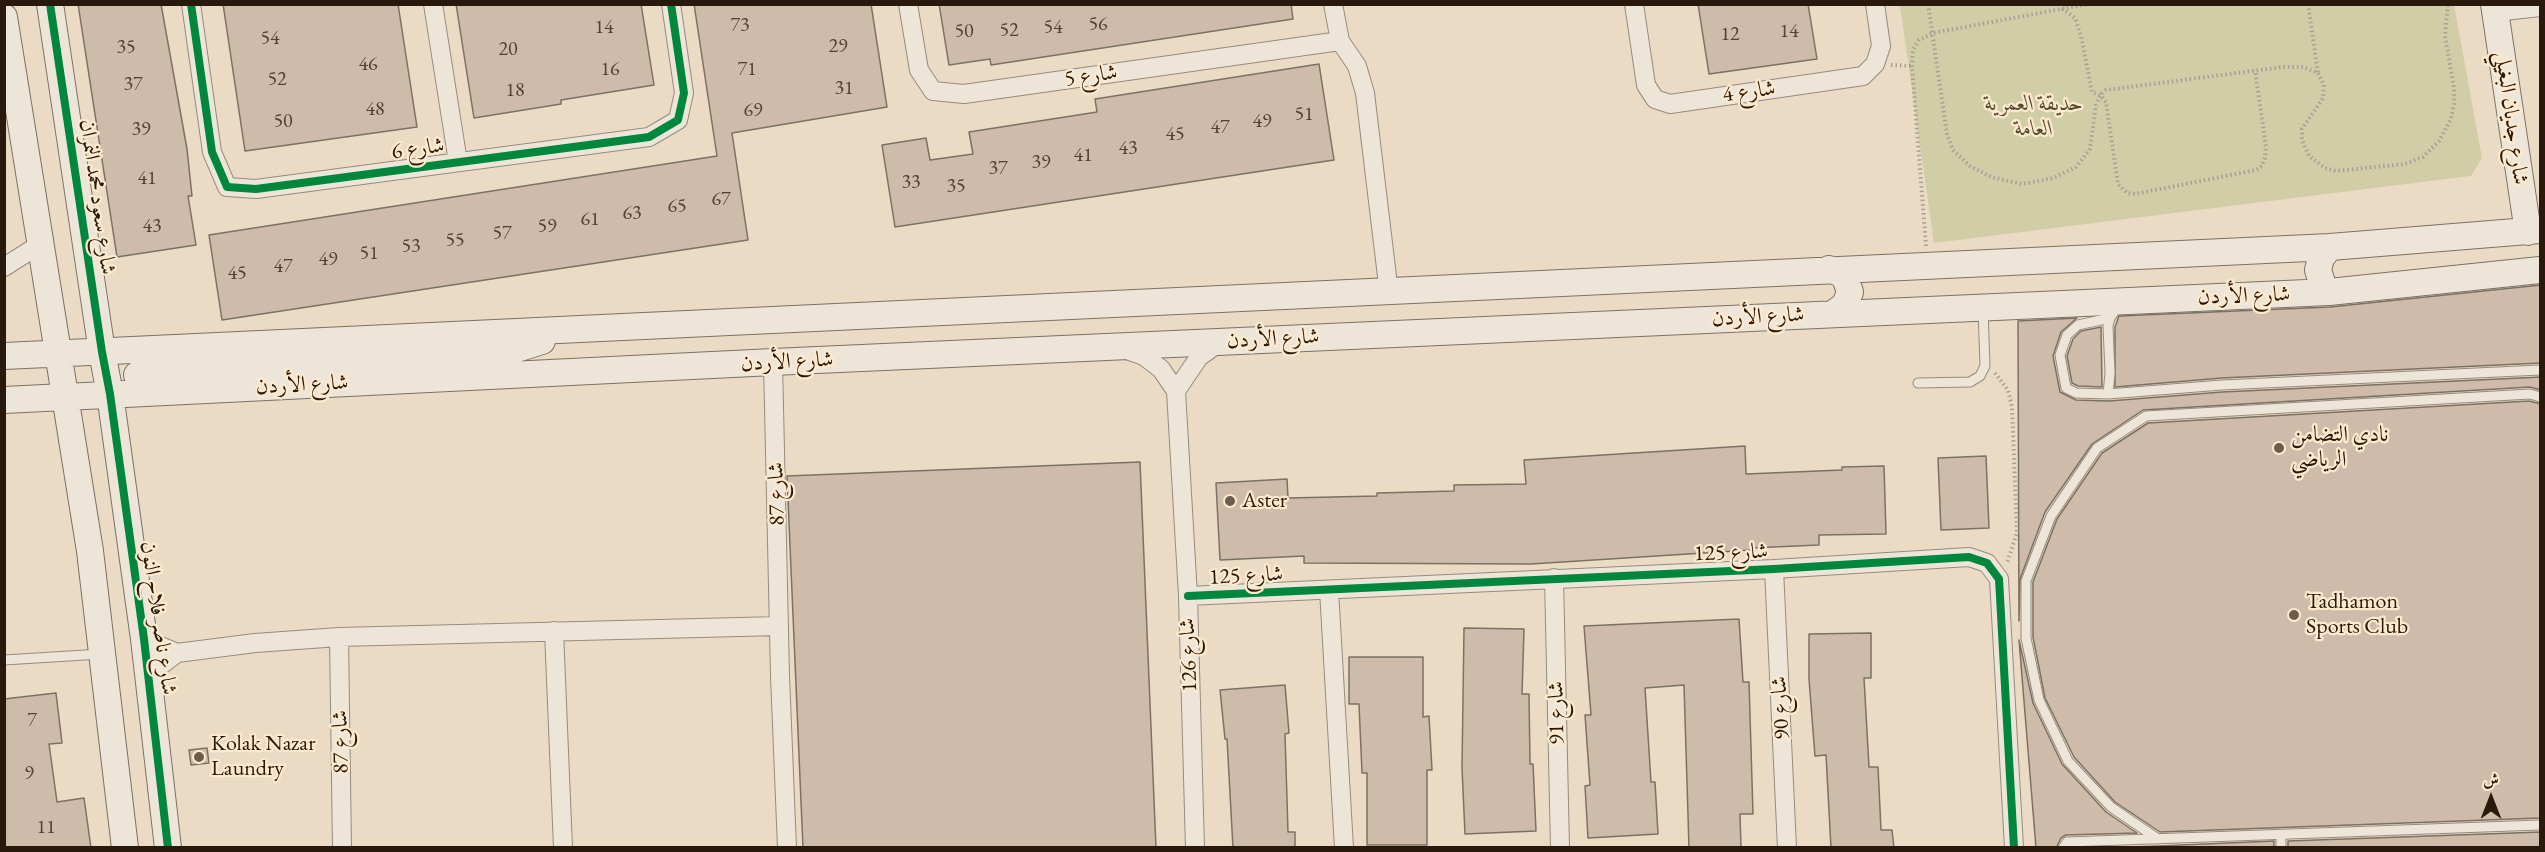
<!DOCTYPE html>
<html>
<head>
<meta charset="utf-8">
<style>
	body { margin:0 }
	#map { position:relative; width:2545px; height:852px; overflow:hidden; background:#ebdbc4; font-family:"EB Garamond",Amiri,serif }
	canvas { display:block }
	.frame { position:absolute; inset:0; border:6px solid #29180c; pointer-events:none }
	.north { position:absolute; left:2461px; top:768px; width:60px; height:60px; -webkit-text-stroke:4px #fdeace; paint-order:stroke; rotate:0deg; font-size:16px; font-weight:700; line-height:24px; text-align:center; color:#29180c }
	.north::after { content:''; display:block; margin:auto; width:21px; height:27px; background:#29180c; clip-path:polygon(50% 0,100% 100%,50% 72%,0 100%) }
</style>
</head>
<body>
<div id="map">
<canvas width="2545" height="852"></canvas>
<div class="frame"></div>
<div class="north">ش</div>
</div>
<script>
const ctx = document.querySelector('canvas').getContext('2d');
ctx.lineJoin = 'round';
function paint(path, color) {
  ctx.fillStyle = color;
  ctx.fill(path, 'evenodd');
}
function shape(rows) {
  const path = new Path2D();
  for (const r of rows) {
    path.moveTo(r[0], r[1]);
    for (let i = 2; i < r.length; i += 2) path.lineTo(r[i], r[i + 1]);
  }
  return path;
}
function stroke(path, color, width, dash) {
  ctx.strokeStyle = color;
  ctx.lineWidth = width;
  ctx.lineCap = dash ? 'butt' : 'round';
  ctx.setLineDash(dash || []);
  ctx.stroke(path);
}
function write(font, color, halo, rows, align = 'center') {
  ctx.font = font + ' "EB Garamond",Amiri,serif';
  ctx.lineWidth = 4.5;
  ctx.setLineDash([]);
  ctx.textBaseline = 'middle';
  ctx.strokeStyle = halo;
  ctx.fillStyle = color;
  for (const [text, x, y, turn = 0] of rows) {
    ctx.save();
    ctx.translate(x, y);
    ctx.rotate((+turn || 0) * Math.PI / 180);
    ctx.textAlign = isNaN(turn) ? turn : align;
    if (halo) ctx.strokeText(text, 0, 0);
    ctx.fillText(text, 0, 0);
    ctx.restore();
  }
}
const green = shape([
	[1900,5,2454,5,2482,158,2471,176,1934,243]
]);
const building = shape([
	[78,4,161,4,187,149,192,196,188,196,196,245,117,257,78,4],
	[223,4,398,4,417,127,245,151,223,4],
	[456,4,641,4,654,85,561,100,561,104,474,118,456,4],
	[694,4,871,4,887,107,732,133,748,240,222,320,209,235,717,156,694,4],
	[939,4,1291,4,1293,19,991,65,990,59,949,65,939,4],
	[1698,4,1808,4,1817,59,1709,74,1698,4],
	[1319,64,1334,160,895,227,882,145,926,138,930,160,973,154,969,132,1097,112,1095,99,1319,64],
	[2541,285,2541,363,2222,378,2115,387,2115,327,2119,316,2330,307,2541,285],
	[2077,318,2061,332,2053,356,2060,392,2076,400,2109,401,2222,392,2541,377,2541,390,2530,387,2143,410,2092,444,2045,512,2020,579,2019,621,2018,321,2077,318],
	[2101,327,2102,387,2078,386,2072,383,2067,356,2073,339,2081,331,2101,327],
	[2529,401,2541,404,2541,818,2160,832,2115,802,2074,757,2045,698,2033,637,2033,582,2057,519,2102,453,2148,423,2529,401],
	[1745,446,1746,474,1842,470,1842,467,1884,466,1886,534,1819,535,1819,545,1751,548,1751,550,1531,564,1304,563,1304,556,1220,560,1216,483,1287,479,1288,498,1377,496,1377,493,1454,491,1454,485,1526,484,1524,460,1745,446],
	[1986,456,1989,528,1941,530,1938,458,1986,456],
	[1140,462,1156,848,803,848,787,476,1140,462],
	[1739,619,1743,682,1749,682,1753,814,1740,814,1741,848,1689,848,1684,685,1645,688,1651,782,1655,782,1658,834,1588,838,1585,786,1590,785,1585,715,1591,715,1584,626,1739,619],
	[1464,628,1524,629,1522,694,1529,694,1530,764,1533,764,1536,831,1465,834,1462,768,1464,628],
	[1871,633,1871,678,1864,678,1869,767,1878,767,1881,830,1892,830,1894,848,1831,848,1826,755,1815,756,1809,679,1809,634,1871,633],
	[2019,640,2033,703,2062,764,2106,812,2137,833,2066,835,2061,838,2056,848,2036,848,2019,640],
	[1349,657,1423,657,1423,717,1429,716,1432,770,1427,770,1427,845,1367,845,1367,773,1362,773,1359,704,1349,704,1349,657],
	[1285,685,1289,733,1285,734,1288,832,1295,832,1295,848,1233,848,1227,739,1225,739,1220,690,1285,685],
	[56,693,62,743,49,744,57,802,84,798,91,848,4,848,4,699,56,693],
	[207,748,209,763,191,765,189,750,207,748],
	[2541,832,2541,848,2288,848,2288,841,2541,832],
	[2274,841,2274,848,2102,848,2158,846,2274,841]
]);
const path = shape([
	[1928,4,1947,134,1953,150,1970,166,1991,177,2022,184,2053,178,2076,167,2090,149,2096,105,2100,95,2106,90,2283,67,2303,67,2318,73,2324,85,2323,98,2302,129,2302,140,2309,156,2325,168,2336,171,2405,164,2423,157,2439,141,2451,119,2454,104,2454,88,2445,36,2448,4],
	[2061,4,2063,9,2075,18,2081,36,2092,92,2100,95,2106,102,2118,184,2127,193,2135,194,2256,170,2262,166,2265,158,2266,147,2255,70],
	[2308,4,2318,73],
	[1891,65,1912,66],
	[1926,246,1912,66,1913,50,1919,40,1933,33,2088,4],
	[1995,373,2008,390,2012,407,2017,533,2007,563]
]);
const lane = shape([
	[2119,305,2110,318,2108,326,2110,373,2108,394,2222,385,2540,370],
	[1918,383,1970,382,1980,376,1985,366,1983,309],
	[2108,394,2076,393,2066,388,2060,355,2067,335,2078,325,2110,318],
	[4,660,101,654],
	[2281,835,2281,848],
	[2158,839,2111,807,2068,761,2039,700,2026,638,2026,581,2051,516,2097,448,2146,416,2530,394,2540,397],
	[2063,848,2067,842,2540,825]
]);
const street = shape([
	[191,4,212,152,227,187,256,189,649,137,678,120,684,93,671,4],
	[433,4,458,162],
	[908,4,919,70,933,91,964,94,1340,41],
	[1333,4,1340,41,1357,66,1365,93,1389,293],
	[1634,4,1646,85,1655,99,1670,104,1863,76,1875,64,1881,46,1875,4],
	[2495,12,2540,7],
	[4,267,39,245],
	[1124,349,1144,356,1161,369,1176,391,1188,596,1195,848],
	[773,362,780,676,787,848],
	[1176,391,1199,357,1220,342],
	[1774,569,1787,848],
	[1554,578,1560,848],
	[1329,590,1344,848],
	[1188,596,1774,569,1969,557,1987,563,1999,579,2014,848],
	[554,631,563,848],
	[339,637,342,848],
	[144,639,177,653],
	[148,675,177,653,255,643,339,637,779,626]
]);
const secondary = shape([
	[50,4,102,352,110,394,144,639,168,848],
	[2494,4,2528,232],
	[4,17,90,551,125,848],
	[1829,269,1842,274,1846,280,1850,292,1845,305,1834,313],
	[2329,292,2323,286,2318,270,2321,258,2330,247],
	[4,356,2330,247,2540,230],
	[137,375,488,354,507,352,542,341],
	[4,400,773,362,2329,292,2540,270]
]);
const cycleway = shape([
	[50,4,102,352,110,394,144,639,168,848],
	[191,4,212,152,227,187,256,189,649,137,678,120,684,93,671,4],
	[1188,596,1774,569,1969,557,1987,563,1999,579,2014,848]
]);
const markers = [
	[2279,448,6,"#6d5c4c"],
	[1230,501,6,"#6d5c4c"],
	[2294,615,6,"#6d5c4c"],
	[199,757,6,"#6d5c4c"]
];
const numberNames = [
	["56",1098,25],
	["73",740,26],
	["14",604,28],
	["54",1053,28],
	["52",1009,31],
	["50",964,32],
	["14",1789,32],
	["12",1730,35],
	["54",270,39],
	["29",838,47],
	["35",126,48],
	["20",508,50],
	["46",368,65],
	["16",610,70],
	["71",747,70],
	["52",277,80],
	["37",133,85],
	["31",844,89],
	["18",515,91],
	["48",375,110],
	["69",753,111],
	["51",1304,115],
	["50",283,122],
	["49",1262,122],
	["47",1220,128],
	["39",141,130],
	["45",1175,135],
	["43",1128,149],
	["41",1083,156],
	["39",1041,163],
	["37",998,169],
	["41",147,179],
	["33",911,183],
	["35",956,187],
	["67",721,200],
	["65",677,207],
	["63",632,214],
	["61",590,220],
	["43",152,227],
	["59",547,227],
	["57",502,234],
	["55",455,241],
	["53",411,247],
	["51",369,254],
	["49",328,260],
	["47",283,267],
	["45",237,274],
	["7",32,721],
	["9",29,774],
	["11",46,828]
];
const streetNames = [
	["شارع 5",1091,76,-8],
	["شارع 4",1749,92,-8],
	["شارع جديان البغيلي",2511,118,82],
	["شارع 6",418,149,-8],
	["شارع سعود محمد النمران",97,197,82],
	["شارع الأردن",2244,296,-2],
	["شارع الأردن",1758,317,-3],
	["شارع الأردن",1273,339,-3],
	["شارع الأردن",787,362,-3],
	["شارع الأردن",302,385,-3],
	["شارع 87",777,494,-91],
	["شارع 125",1731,553,-2],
	["شارع 125",1246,576,-3],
	["شارع ناصر فلاح النون",158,618,82],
	["شارع 126",1189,655,-92],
	["شارع 90",1781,708,-93],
	["شارع 91",1557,713,-91],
	["شارع 87",341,742,-91]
];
const parkNames = [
	["حديقة العمرية",2034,104],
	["العامة",2034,129]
];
const poiNames = [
	["نادي التضامن",2291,435],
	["الرياضي",2291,460],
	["Aster",1242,501],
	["Tadhamon",2306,602],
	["Sports Club",2306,627],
	["Kolak Nazar",211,744],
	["Laundry",211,769]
];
paint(green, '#d1cda6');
paint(building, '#cebba9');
stroke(building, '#7b7164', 1.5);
stroke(lane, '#968b7d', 11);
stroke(street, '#968b7d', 20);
stroke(secondary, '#7b7164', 28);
stroke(path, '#a7a095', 4, [1.5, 3]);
stroke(lane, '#eee5d9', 9);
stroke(street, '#eee5d9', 18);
stroke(secondary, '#eee5d9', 26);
stroke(cycleway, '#00873e', 8);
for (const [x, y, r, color] of markers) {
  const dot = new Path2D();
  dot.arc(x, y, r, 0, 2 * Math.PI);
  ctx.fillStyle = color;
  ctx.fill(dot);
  stroke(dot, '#fdeace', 2);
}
write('20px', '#524133', null, numberNames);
write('22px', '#29180c', '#fdeace', streetNames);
write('italic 22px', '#554b33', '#fdeace', parkNames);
write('22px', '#29180c', '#fdeace', poiNames, 'left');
</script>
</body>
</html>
